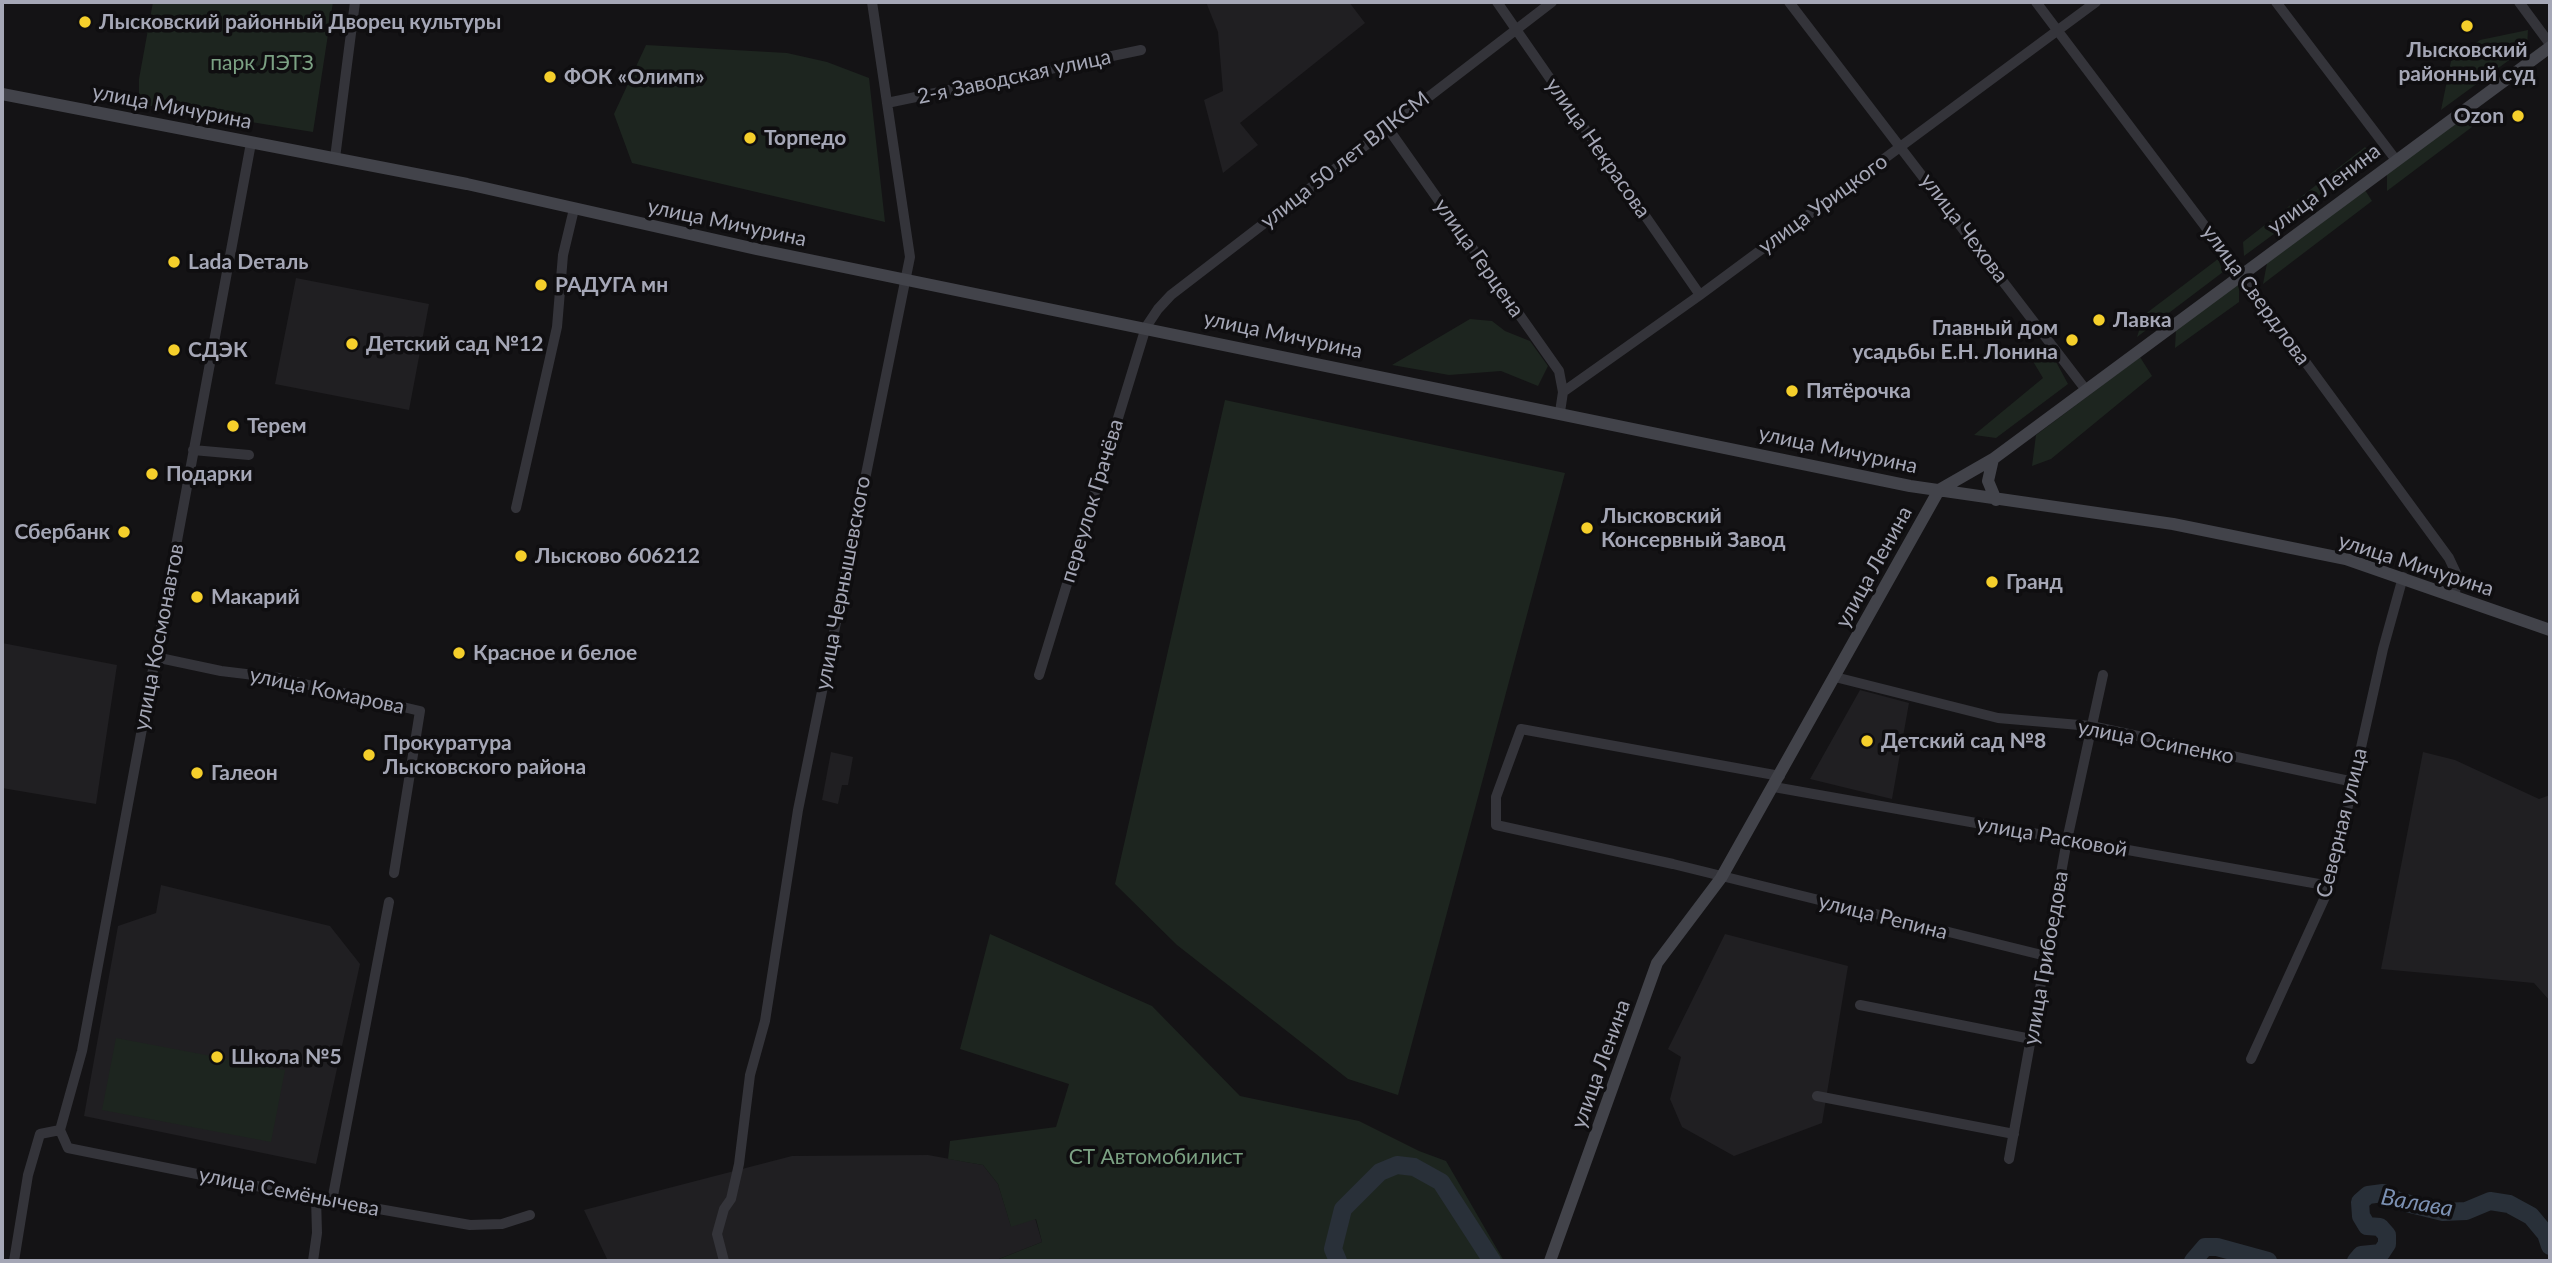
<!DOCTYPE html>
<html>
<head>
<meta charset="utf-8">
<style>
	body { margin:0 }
	#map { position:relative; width:2552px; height:1263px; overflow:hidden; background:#141315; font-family:Lato,sans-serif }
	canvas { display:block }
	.frame { position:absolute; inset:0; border:4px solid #a5a7b6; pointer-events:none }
</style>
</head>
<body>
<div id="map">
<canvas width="2552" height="1263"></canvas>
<div class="frame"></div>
</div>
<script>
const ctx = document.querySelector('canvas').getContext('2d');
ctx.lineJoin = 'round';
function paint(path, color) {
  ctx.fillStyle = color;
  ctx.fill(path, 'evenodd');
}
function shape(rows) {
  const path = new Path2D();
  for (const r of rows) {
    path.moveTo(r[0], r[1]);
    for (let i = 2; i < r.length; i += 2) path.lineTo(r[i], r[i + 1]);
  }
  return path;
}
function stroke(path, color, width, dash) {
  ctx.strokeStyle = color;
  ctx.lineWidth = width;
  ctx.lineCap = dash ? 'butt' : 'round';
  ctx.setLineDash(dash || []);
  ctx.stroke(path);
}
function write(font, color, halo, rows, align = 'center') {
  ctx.font = font + ' Lato,sans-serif';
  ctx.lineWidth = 7;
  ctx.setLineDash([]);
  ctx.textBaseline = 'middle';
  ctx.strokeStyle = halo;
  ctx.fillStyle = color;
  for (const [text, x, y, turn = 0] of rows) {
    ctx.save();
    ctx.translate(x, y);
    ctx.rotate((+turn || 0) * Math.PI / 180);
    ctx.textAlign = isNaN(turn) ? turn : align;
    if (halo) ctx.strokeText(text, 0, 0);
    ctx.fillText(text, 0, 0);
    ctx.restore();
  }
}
const built = shape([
	[1206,2,1349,2,1365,23,1240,123,1258,145,1223,173,1204,100,1223,91,1218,32],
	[296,278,429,304,409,410,275,384],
	[2,643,117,665,96,804,2,788],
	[1860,690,1909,703,1892,799,1810,779],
	[831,752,853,757,848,785,842,785,838,804,822,800],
	[2423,752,2455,760,2539,799,2550,795,2550,1001,2534,983,2381,969],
	[161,885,330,926,360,964,316,1164,84,1116,118,926,156,913],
	[1725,934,1848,966,1822,1123,1734,1156,1682,1127,1670,1099,1681,1057,1668,1049],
	[928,1155,983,1165,998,1184,1011,1226,1035,1218,1042,1242,994,1261,608,1261,584,1210,792,1156]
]);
const green = shape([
	[153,2,333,2,313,132,139,104,139,79],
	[2528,30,2527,47,2441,110,2451,61,2480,40],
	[646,45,787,53,827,62,869,78,885,222,632,163,614,114],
	[2473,109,2472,127,2387,191,2387,171],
	[2365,147,2376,159,2244,256,2243,242],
	[2365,190,2372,201,2263,284,2268,258],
	[2218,259,2223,272,2137,337,2144,315],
	[2239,283,2239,302,2175,348,2176,329],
	[1470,319,1492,321,1505,331,1530,341,1548,366,1538,386,1501,371,1449,375,1392,365],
	[2047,345,2068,384,1996,438,1974,435,2043,378,2028,353],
	[2140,357,2152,376,2051,459,2032,466,2036,435],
	[1225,400,1565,473,1398,1095,1348,1079,1177,945,1115,884],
	[990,934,1152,1006,1240,1096,1359,1121,1419,1151,1446,1161,1504,1261,994,1261,1042,1242,1036,1219,1011,1227,998,1184,983,1165,948,1159,950,1141,1056,1127,1069,1084,960,1049],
	[116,1038,285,1070,271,1142,102,1110]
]);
const river = shape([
	[1338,1261,1333,1249,1343,1209,1380,1172,1397,1165,1414,1167,1441,1182,1492,1261],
	[2193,1261,2205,1247,2217,1247,2268,1261],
	[2356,1261,2361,1255,2381,1253,2387,1244,2387,1235,2380,1227,2367,1226,2361,1216,2360,1202,2368,1195,2383,1193,2398,1201,2443,1212,2466,1211,2490,1201,2509,1204,2531,1216,2546,1234,2550,1246]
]);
const street = shape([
	[1497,2,1700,295],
	[1789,2,2086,390],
	[2036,2,2241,274,2449,558,2456,573,2455,597],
	[2276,2,2396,160],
	[2519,2,2550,44],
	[887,103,1141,50],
	[1387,127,1559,371,1563,392],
	[335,158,355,2],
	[1560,412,1563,392,1700,295,2096,2],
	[193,450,249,455],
	[516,508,557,327,563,255,574,209],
	[155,657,221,671,279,678,420,711,394,873],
	[1039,675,1146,327,1158,309,1171,295,1552,2],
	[1835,677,1998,718,2091,726,2354,782],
	[1780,776,1521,729,1496,797,1496,825,1673,864,2046,956],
	[1774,787,2330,886],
	[1860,1005,2031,1039],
	[2251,1059,2330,886,2383,649,2403,577],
	[1817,1096,2014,1134],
	[60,1130,82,1051,251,143],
	[60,1130,68,1148,316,1198,470,1225,502,1224,530,1215],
	[2009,1159,2067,840,2103,675],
	[332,1201,389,902],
	[14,1261,28,1175,40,1134,60,1130],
	[313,1261,317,1233,316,1198],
	[724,1261,717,1234,724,1209,731,1199,739,1164,750,1075,765,1021,798,810,910,257,872,2]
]);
const secondary = shape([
	[2,94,467,184,756,249,1910,486,2173,524,2346,559,2550,630],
	[1993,459,1988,481,1996,500],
	[1550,1261,1657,963,1721,878,1939,490,1993,459,2550,47]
]);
const markers = [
	[85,22,7,"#f5cf2b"],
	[2467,26,7,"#f5cf2b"],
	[550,77,7,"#f5cf2b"],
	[2518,116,7,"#f5cf2b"],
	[750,138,7,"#f5cf2b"],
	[174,262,7,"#f5cf2b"],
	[541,285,7,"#f5cf2b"],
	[2099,320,7,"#f5cf2b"],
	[2072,340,7,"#f5cf2b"],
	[352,344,7,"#f5cf2b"],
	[174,350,7,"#f5cf2b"],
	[1792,391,7,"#f5cf2b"],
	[233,426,7,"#f5cf2b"],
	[152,474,7,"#f5cf2b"],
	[1587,528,7,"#f5cf2b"],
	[124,532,7,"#f5cf2b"],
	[521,556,7,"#f5cf2b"],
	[1992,582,7,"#f5cf2b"],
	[197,597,7,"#f5cf2b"],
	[459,653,7,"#f5cf2b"],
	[1867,741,7,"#f5cf2b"],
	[369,755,7,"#f5cf2b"],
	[197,773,7,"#f5cf2b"],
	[217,1057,7,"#f5cf2b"]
];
const poiNames = [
	["Лысковский районный Дворец культуры",99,22],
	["Лысковский",2467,50,"center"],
	["районный суд",2467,74,"center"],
	["ФОК «Олимп»",564,77],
	["Ozon",2504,116,"right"],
	["Торпедо",764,138],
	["Lada Dеталь",188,262],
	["РАДУГА мн",555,285],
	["Лавка",2113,320],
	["Главный дом",2058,328,"right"],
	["усадьбы Е.Н. Лонина",2058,352,"right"],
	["Детский сад №12",366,344],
	["СДЭК",188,350],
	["Пятёрочка",1806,391],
	["Терем",247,426],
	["Подарки",166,474],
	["Лысковский",1601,516],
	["Консервный Завод",1601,540],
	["Сбербанк",110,532,"right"],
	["Лысково 606212",535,556],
	["Гранд",2006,582],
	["Макарий",211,597],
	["Красное и белое",473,653],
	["Детский сад №8",1881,741],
	["Прокуратура",383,743],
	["Лысковского района",383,767],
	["Галеон",211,773],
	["Школа №5",231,1057]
];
const parkNames = [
	["парк ЛЭТЗ",262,63],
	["СТ Автомобилист",1156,1157]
];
const streetNames = [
	["2-я Заводская улица",1014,77,-12],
	["улица Мичурина",172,107,11],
	["улица Некрасова",1598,148,55],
	["улица 50 лет ВЛКСМ",1345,160,-38],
	["улица Ленина",2324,189,-37],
	["улица Урицкого",1823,204,-36],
	["улица Мичурина",727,223,12],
	["улица Чехова",1964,228,53],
	["улица Герцена",1479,258,55],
	["улица Свердлова",2256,295,54],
	["улица Мичурина",1283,335,12],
	["улица Мичурина",1838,450,12],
	["переулок Грачёва",1092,501,-73],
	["улица Мичурина",2416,565,18],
	["улица Ленина",1874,567,-61],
	["улица Чернышевского",843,583,-79],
	["улица Космонавтов",159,637,-79],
	["улица Комарова",327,691,12],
	["улица Осипенко",2156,742,11],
	["Северная улица",2342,823,-76],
	["улица Расковой",2052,837,10],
	["улица Репина",1883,917,14],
	["улица Грибоедова",2046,958,-80],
	["улица Ленина",1601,1064,-70],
	["улица Семёнычева",289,1192,11]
];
const waterNames = [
	["Валава",2417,1203,10]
];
paint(built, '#201f22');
paint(green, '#1d251f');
stroke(river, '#293039', 18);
stroke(street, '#34343a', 10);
stroke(secondary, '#42434a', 12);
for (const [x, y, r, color] of markers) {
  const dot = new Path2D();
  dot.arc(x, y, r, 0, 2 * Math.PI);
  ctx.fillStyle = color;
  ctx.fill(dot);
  stroke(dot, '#0f0e10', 2.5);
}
write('bold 21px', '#a5a7b6', '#0f0e10', poiNames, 'left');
write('21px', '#7ba183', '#0f0e10', parkNames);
write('21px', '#a5a7b6', '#0f0e10', streetNames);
write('italic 23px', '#7b90b2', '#0f0e10', waterNames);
</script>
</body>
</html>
